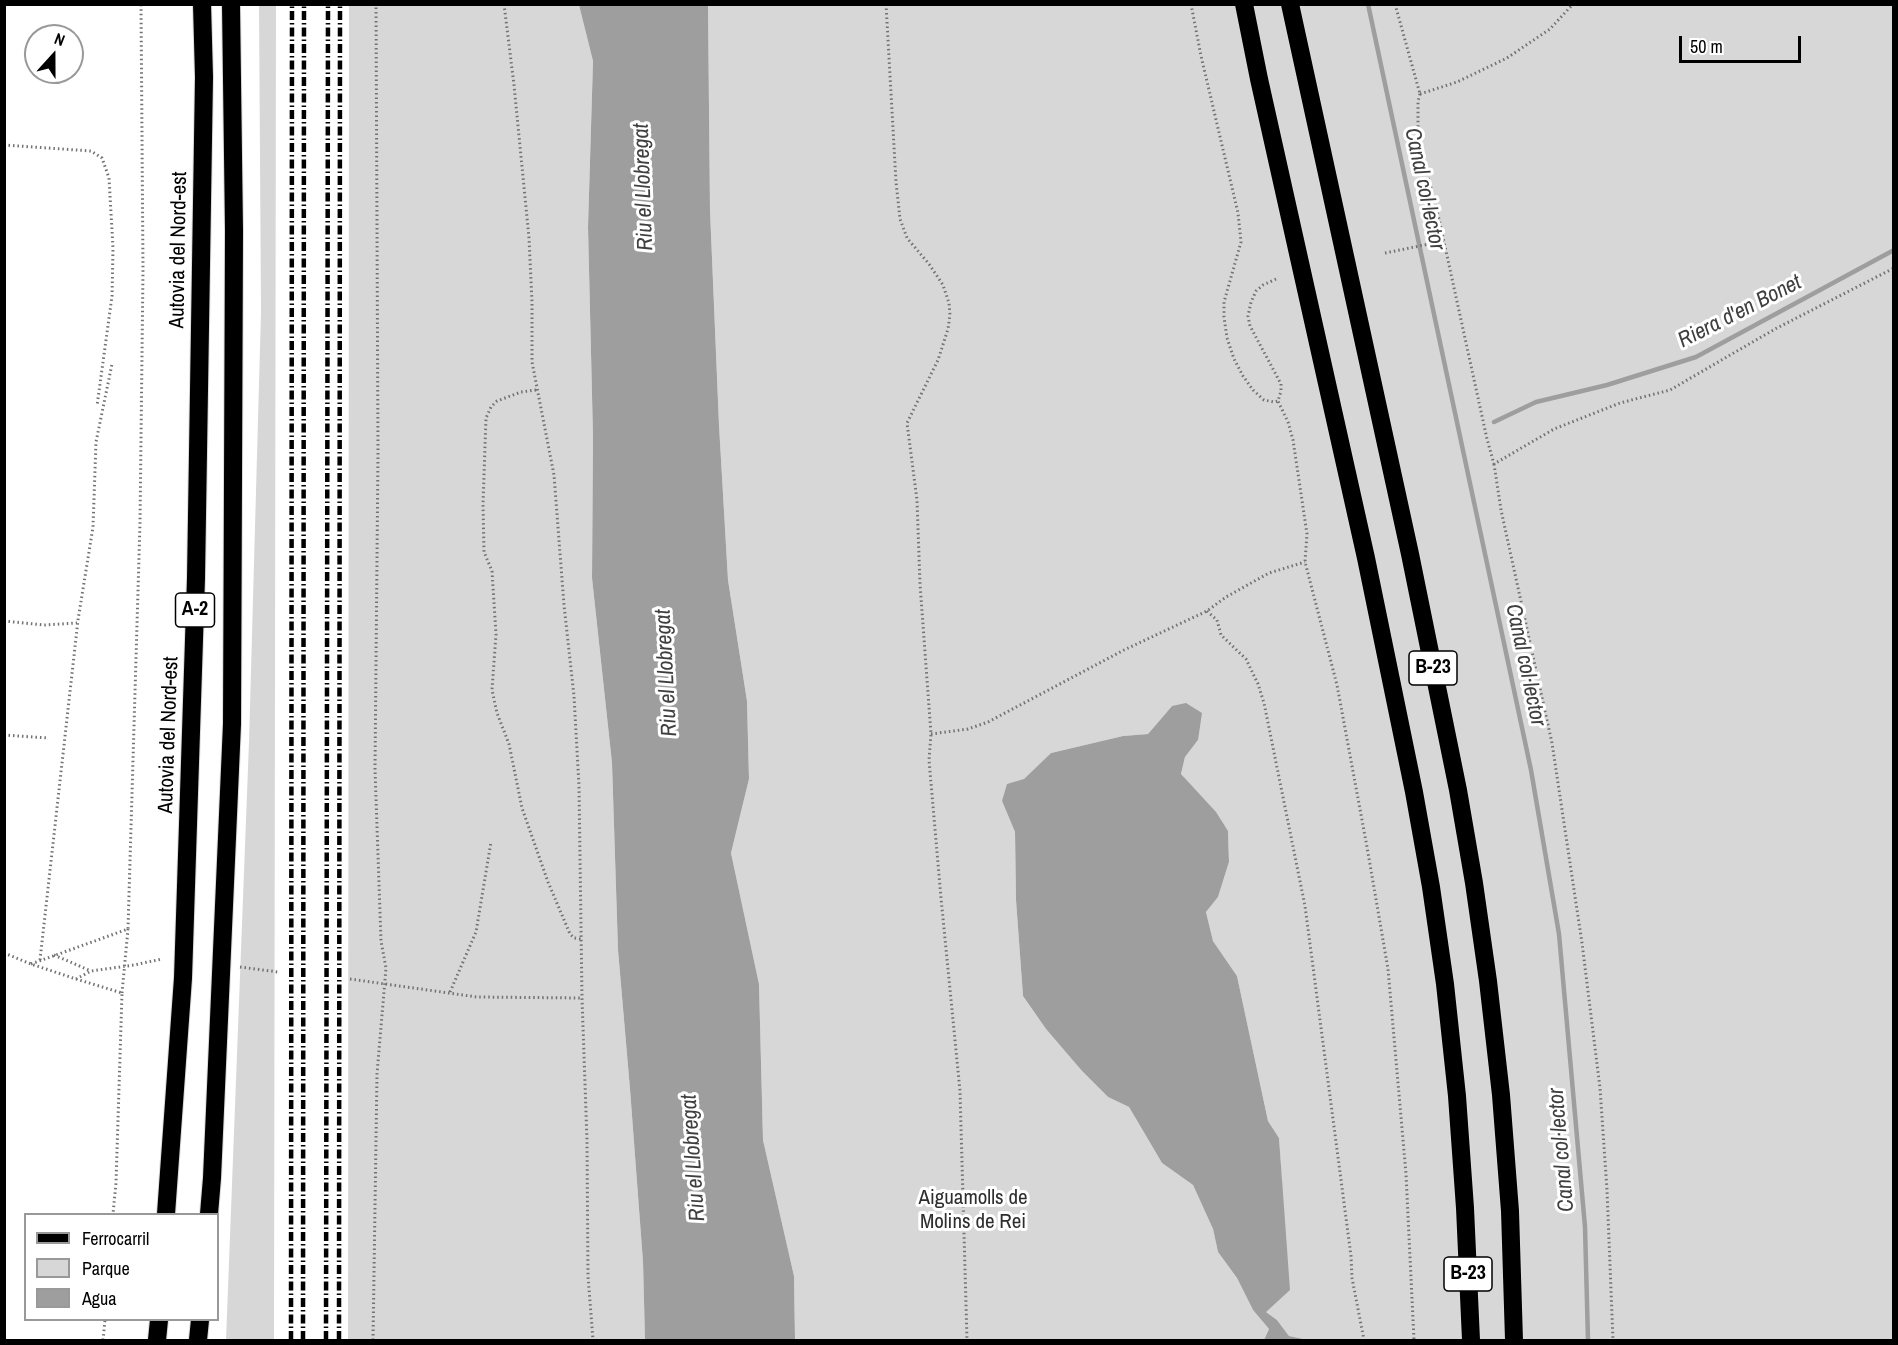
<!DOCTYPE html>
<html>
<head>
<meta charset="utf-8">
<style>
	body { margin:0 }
	#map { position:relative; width:1898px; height:1345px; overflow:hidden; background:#fff; font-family:"Archivo Narrow",sans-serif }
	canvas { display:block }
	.frame { position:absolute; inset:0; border:6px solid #000; pointer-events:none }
	.legend { position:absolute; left:24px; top:1213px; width:195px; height:108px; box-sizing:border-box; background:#fff; border:2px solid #999; margin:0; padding:8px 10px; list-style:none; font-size:18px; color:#000 }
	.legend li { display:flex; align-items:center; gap:12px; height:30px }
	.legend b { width:30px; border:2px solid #999 }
	.north { position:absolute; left:24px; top:24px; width:60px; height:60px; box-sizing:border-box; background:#fff; border:2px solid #999; border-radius:50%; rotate:21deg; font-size:16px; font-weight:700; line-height:24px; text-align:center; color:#000 }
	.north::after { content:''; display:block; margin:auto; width:21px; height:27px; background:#000; clip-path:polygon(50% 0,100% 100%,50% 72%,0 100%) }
	.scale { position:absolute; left:1679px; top:36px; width:122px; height:27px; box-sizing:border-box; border:3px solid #000; border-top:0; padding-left:8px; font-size:18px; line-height:21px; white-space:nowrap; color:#000; -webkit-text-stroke:4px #fff; paint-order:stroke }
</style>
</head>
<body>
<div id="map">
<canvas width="1898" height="1345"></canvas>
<div class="frame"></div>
<ul class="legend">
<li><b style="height:8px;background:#000"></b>Ferrocarril</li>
<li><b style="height:16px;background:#d7d7d7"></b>Parque</li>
<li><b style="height:16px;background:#9e9e9e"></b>Agua</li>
</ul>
<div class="north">N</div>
<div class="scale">50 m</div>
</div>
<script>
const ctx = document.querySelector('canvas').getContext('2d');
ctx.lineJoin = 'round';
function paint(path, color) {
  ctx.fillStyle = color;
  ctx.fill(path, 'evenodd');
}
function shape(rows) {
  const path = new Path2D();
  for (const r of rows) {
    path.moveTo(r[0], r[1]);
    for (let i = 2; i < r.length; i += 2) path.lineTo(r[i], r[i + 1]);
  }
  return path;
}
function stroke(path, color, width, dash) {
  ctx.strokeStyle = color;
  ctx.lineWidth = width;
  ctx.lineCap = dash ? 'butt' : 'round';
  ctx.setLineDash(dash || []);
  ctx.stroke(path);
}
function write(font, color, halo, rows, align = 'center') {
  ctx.font = font + ' "Archivo Narrow",sans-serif';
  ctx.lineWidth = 6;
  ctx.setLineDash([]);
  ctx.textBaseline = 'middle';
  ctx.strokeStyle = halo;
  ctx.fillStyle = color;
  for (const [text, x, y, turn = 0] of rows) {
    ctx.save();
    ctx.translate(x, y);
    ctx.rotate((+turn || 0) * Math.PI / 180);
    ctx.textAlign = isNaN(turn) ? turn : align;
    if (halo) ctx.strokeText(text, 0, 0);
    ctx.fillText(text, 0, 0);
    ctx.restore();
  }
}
const green = shape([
	[276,4,274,1340,226,1340,249,742,261,312,259,5],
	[349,5,579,5,593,61,588,227,593,437,592,578,612,763,618,950,630,1089,643,1262,645,1340,348,1340],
	[708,5,1893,5,1893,1340,1308,1340,1289,1336,1277,1320,1266,1312,1282,1183,1279,1138,1268,1121,1237,976,1213,941,1206,912,1218,897,1229,862,1228,831,1181,774,1185,757,1198,740,1172,706,1148,734,1123,736,1051,753,1002,801,1015,832,1016,900,1023,996,1046,1029,1082,1071,1108,1097,1129,1107,1162,1163,1193,1185,1213,1229,1218,1252,1237,1278,1253,1310,1269,1329,1264,1340,795,1340,794,1276,763,1140,759,984,731,853,749,779,747,701,728,580,719,425,710,210]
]);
const water = shape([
	[579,5,708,5,710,210,719,425,728,580,747,701,749,779,731,853,759,984,763,1140,794,1276,795,1340,645,1340,643,1262,630,1089,618,950,612,763,592,578,593,437,588,227,593,61],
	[1186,703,1202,713,1198,740,1185,757,1181,774,1216,812,1228,831,1229,862,1218,897,1206,912,1213,941,1237,976,1268,1121,1279,1138,1290,1290,1266,1312,1277,1320,1289,1336,1308,1340,1264,1340,1269,1329,1253,1310,1237,1278,1218,1252,1213,1229,1193,1185,1162,1163,1129,1107,1108,1097,1082,1071,1046,1029,1023,996,1016,900,1015,832,1002,801,1007,784,1024,779,1051,753,1123,736,1148,734,1172,706]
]);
const stream = shape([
	[1368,4,1531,770,1559,934,1585,1227,1588,1340],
	[1494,422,1536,402,1607,385,1696,357,1894,250]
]);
const path = shape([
	[504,4,514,85,529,238,532,302,532,362,554,475,564,605,574,696,579,786,582,998,587,1141,588,1276,593,1340],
	[886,4,896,182,900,219,907,238,929,264,943,285,949,303,950,315,948,329,938,360,907,423,917,500,920,584,931,734,929,760,941,898,960,1091,967,1340],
	[1191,4,1201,56,1238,213,1241,242,1224,302,1224,317,1227,338,1234,359,1243,376,1253,390,1264,400,1274,402,1278,401],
	[1395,4,1420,94],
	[1420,94,1418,101,1418,128,1425,165,1439,219,1487,439,1494,464,1554,429,1620,403,1670,390,1775,329,1894,268],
	[1420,94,1457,82,1507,58,1550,29,1573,4],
	[4,145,91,151,102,158,109,178,113,248,112,296,97,406],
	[1385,253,1444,241],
	[1276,279,1263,285,1256,291,1251,302,1248,316,1250,326,1281,384,1281,391,1278,401,1288,422,1293,440,1307,534,1305,562,1337,685,1367,847,1388,969,1406,1174,1414,1340],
	[536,390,521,392,497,401,491,407,486,418,483,504,484,552,492,571,496,634,492,690,497,713,509,744,522,808,548,882,570,934,574,938,581,939],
	[1494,464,1501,510,1552,743,1582,943,1600,1088,1607,1190,1613,1340],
	[1207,611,1217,620,1221,635,1246,659,1258,684,1264,703,1305,906,1351,1256,1352,1278,1364,1340],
	[4,621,44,625,77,623],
	[931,734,968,729,988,722,1124,650,1207,611,1226,597,1269,573,1305,562],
	[4,735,48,738],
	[4,953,31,964,76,979,91,971,134,965,162,959],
	[54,955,91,971],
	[40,960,78,620,93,527,96,442,112,364],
	[31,964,128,929,140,523,143,270,141,4],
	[240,967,278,972],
	[76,979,122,993,116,1183,113,1214],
	[350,979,477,997,582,998],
	[450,992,476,932,491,842],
	[122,993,128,929],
	[103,1340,105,1320],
	[373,1340,377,1074,386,968,381,941,375,769,378,453,376,4]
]);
const highway = shape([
	[1244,4,1259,79,1366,558,1414,792,1431,887,1445,984,1457,1096,1465,1208,1471,1340],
	[1290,4,1410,554,1458,790,1474,883,1488,981,1501,1095,1510,1211,1514,1340],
	[166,1214,183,978,196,578,204,77,202,4],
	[209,1214,212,1178,232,724,234,231,231,4],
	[157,1340,159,1320],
	[198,1340,200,1320]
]);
const rail = shape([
	[291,1340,292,4],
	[303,1340,304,4],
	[326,1340,328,4],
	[339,1340,340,4]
]);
const shields = [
	[195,610,39],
	[1433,668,48],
	[1468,1274,48]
];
const shieldNames = [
	["A-2",195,610],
	["B-23",1433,668],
	["B-23",1468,1274]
];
const streetNames = [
	["Autovia del Nord-est",179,250,-89],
	["Autovia del Nord-est",169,735,-88]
];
const parkNames = [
	["Aiguamolls de",973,1198],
	["Molins de Rei",973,1222]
];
const waterNames = [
	["Riu el Llobregat",644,187,-92],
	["Canal col·lector",1424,189,78],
	["Riera d'en Bonet",1740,312,-27],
	["Canal col·lector",1525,665,78],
	["Riu el Llobregat",667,673,-93],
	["Canal col·lector",1562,1150,-95],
	["Riu el Llobregat",694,1158,-94]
];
paint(green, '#d7d7d7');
paint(water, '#9e9e9e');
stroke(stream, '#9e9e9e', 4.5);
stroke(highway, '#dbdbdb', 20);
stroke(path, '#727272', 3, [1.5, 3]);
stroke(highway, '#000', 18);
stroke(rail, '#000', 4.5, [9, 3, 1.5, 3]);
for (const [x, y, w] of shields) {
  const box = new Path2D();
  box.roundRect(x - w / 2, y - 17, w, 34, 4.5);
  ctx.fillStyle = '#fff';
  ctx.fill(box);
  stroke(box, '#000', 1.5);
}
write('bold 20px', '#000', null, shieldNames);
write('21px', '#000', '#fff', streetNames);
write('21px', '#2e2e2e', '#fff', parkNames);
write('italic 22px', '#3f3f3f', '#fff', waterNames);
</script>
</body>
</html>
